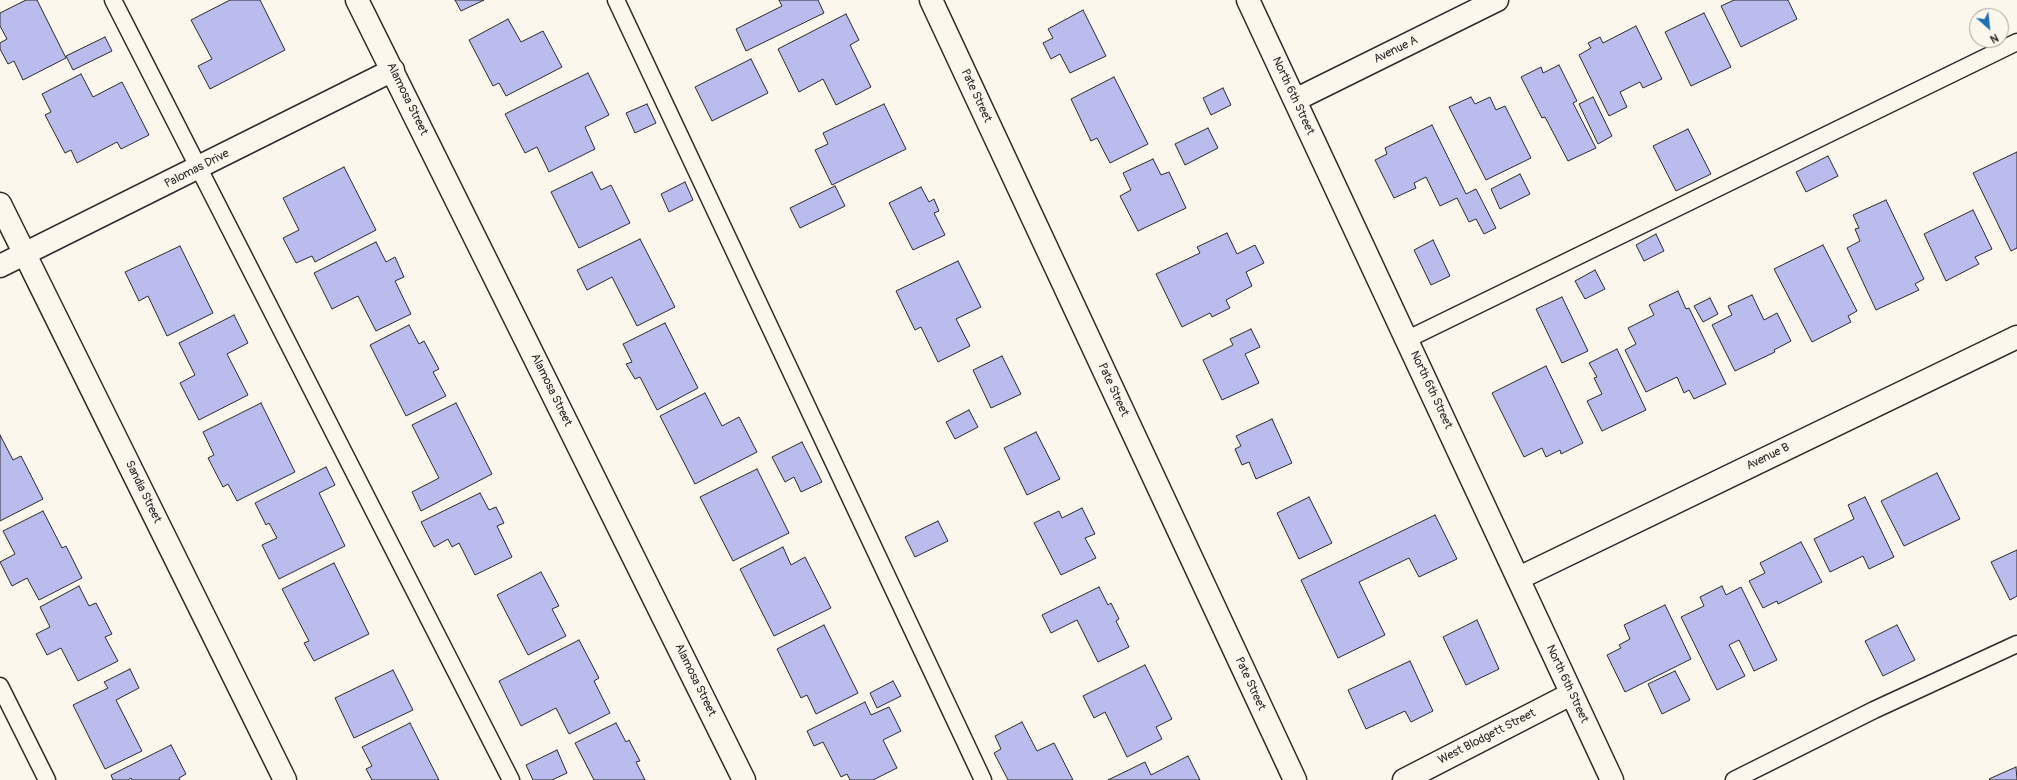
<!DOCTYPE html>
<html>
<head>
<meta charset="utf-8">
<style>
	body { margin:0 }
	#map { position:relative; width:2017px; height:780px; overflow:hidden; background:#fbf7ec; font-family:Pangolin,sans-serif }
	canvas { display:block }
	.north { position:absolute; left:1969px; top:8px; width:40px; height:40px; box-sizing:border-box; background:#fbf7ec; border:1px solid #a8a59f; border-radius:50%; rotate:153deg; font-size:11px; font-weight:700; line-height:16px; text-align:center; color:#2b2b2b }
	.north::after { content:''; display:block; margin:auto; width:14px; height:18px; background:#1f6fb2; clip-path:polygon(50% 0,100% 100%,50% 72%,0 100%) }
</style>
</head>
<body>
<div id="map">
<canvas width="2017" height="780"></canvas>
<div class="north">N</div>
</div>
<script>
const ctx = document.querySelector('canvas').getContext('2d');
ctx.lineJoin = 'round';
function paint(path, color) {
  ctx.fillStyle = color;
  ctx.fill(path, 'evenodd');
}
function shape(rows) {
  const path = new Path2D();
  for (const r of rows) {
    path.moveTo(r[0], r[1]);
    for (let i = 2; i < r.length; i += 2) path.lineTo(r[i], r[i + 1]);
  }
  return path;
}
function stroke(path, color, width, dash) {
  ctx.strokeStyle = color;
  ctx.lineWidth = width;
  ctx.lineCap = dash ? 'butt' : 'round';
  ctx.setLineDash(dash || []);
  ctx.stroke(path);
}
function write(font, color, halo, rows, align = 'center') {
  ctx.font = font + ' Pangolin,sans-serif';
  ctx.lineWidth = 3;
  ctx.setLineDash([]);
  ctx.textBaseline = 'middle';
  ctx.strokeStyle = halo;
  ctx.fillStyle = color;
  for (const [text, x, y, turn = 0] of rows) {
    ctx.save();
    ctx.translate(x, y);
    ctx.rotate((+turn || 0) * Math.PI / 180);
    ctx.textAlign = isNaN(turn) ? turn : align;
    if (halo) ctx.strokeText(text, 0, 0);
    ctx.fillText(text, 0, 0);
    ctx.restore();
  }
}
const building = shape([
	[26,0,37,0,66,58,23,80,14,61,8,64,0,49,0,43,7,39,0,26,0,13,26,0],
	[230,0,260,0,285,50,210,89,198,66,212,59,191,20,230,0],
	[455,0,484,0,461,11,455,0],
	[779,0,818,0,824,13,746,51,736,29,782,6,779,0],
	[1734,0,1788,0,1797,19,1741,47,1721,6,1734,0],
	[1083,10,1106,56,1070,73,1060,54,1051,59,1043,43,1053,38,1048,29,1083,10],
	[1704,13,1731,67,1691,86,1665,32,1704,13],
	[846,14,859,40,850,45,871,87,836,105,823,79,799,92,778,49,846,14],
	[508,19,521,42,543,31,562,67,506,96,499,83,493,86,469,40,508,19],
	[1636,26,1662,79,1643,88,1640,82,1620,92,1627,107,1609,116,1579,55,1591,48,1588,43,1600,37,1603,43,1636,26],
	[105,37,112,51,73,70,66,56,105,37],
	[751,59,768,93,712,121,695,87,751,59],
	[1559,65,1577,101,1573,103,1596,148,1568,161,1545,117,1542,118,1521,77,1541,67,1543,73,1559,65],
	[588,73,609,115,585,127,595,149,549,172,537,147,525,153,505,114,588,73],
	[81,74,93,97,122,82,149,135,121,149,117,142,77,163,71,150,65,153,45,115,51,112,42,94,81,74],
	[1114,77,1148,144,1110,163,1097,138,1091,141,1071,99,1114,77],
	[1223,88,1231,105,1211,115,1203,98,1223,88],
	[1471,97,1475,104,1490,97,1496,110,1505,106,1531,158,1486,180,1449,107,1471,97],
	[1593,97,1612,136,1598,144,1579,104,1593,97],
	[647,104,656,123,635,133,626,113,647,104],
	[884,104,906,149,832,185,815,150,828,144,823,133,884,104],
	[1432,125,1466,194,1476,189,1496,228,1484,234,1476,219,1469,222,1457,198,1440,206,1426,177,1414,183,1416,188,1394,198,1375,160,1387,154,1385,148,1432,125],
	[1208,128,1218,148,1185,165,1175,144,1208,128],
	[1688,129,1711,174,1676,191,1653,146,1688,129],
	[2017,152,2017,248,2011,251,1973,173,2017,152],
	[1828,156,1838,176,1806,192,1796,172,1828,156],
	[1153,159,1161,175,1169,172,1186,208,1138,231,1120,196,1131,190,1123,173,1153,159],
	[344,167,376,230,315,262,312,256,296,263,283,238,299,230,283,198,344,167],
	[592,172,601,190,611,185,630,223,579,248,551,192,592,172],
	[1520,174,1530,194,1500,209,1491,189,1520,174],
	[685,182,693,200,669,212,661,194,685,182],
	[835,186,845,206,800,228,790,208,835,186],
	[921,187,929,202,934,199,939,211,934,213,945,235,913,250,889,203,921,187],
	[1886,200,1924,279,1915,284,1919,290,1876,310,1847,248,1860,241,1855,229,1859,228,1853,215,1886,200],
	[1973,210,1992,249,1975,257,1979,264,1946,281,1924,234,1973,210],
	[1227,233,1237,254,1255,245,1264,263,1246,272,1252,286,1226,300,1230,308,1212,317,1210,313,1182,327,1156,274,1200,253,1197,247,1227,233],
	[1656,234,1664,251,1644,261,1636,245,1656,234],
	[640,239,675,307,637,326,612,277,587,290,577,270,640,239],
	[1433,240,1450,276,1431,285,1414,250,1433,240],
	[376,242,386,262,395,257,404,277,395,281,411,314,376,331,358,296,332,309,314,273,376,242],
	[1823,245,1857,311,1848,316,1851,322,1812,342,1774,269,1823,245],
	[180,246,213,313,167,336,148,296,139,301,125,272,180,246],
	[958,261,981,307,956,319,970,346,938,362,921,327,915,330,896,291,958,261],
	[1595,270,1605,289,1585,299,1575,281,1595,270],
	[1678,291,1686,309,1689,308,1726,384,1694,399,1689,390,1684,393,1677,377,1646,392,1625,350,1636,344,1628,328,1654,315,1649,305,1678,291],
	[1752,295,1764,320,1777,313,1791,341,1774,350,1775,352,1735,371,1712,325,1732,315,1728,306,1752,295],
	[1562,297,1588,351,1562,363,1536,309,1562,297],
	[1710,298,1718,314,1703,322,1694,306,1710,298],
	[234,315,248,343,227,354,248,395,199,420,180,383,195,375,179,343,234,315],
	[665,323,698,388,657,410,640,377,635,379,626,364,632,362,623,344,665,323],
	[409,325,419,344,424,341,439,369,433,372,446,396,406,416,370,345,409,325],
	[1251,329,1260,347,1245,354,1259,383,1222,400,1203,360,1233,345,1230,339,1251,329],
	[1617,349,1646,410,1602,431,1587,401,1602,394,1594,378,1597,377,1589,363,1617,349],
	[1002,356,1021,394,991,408,973,370,1002,356],
	[1546,366,1583,443,1561,454,1560,450,1546,457,1542,448,1524,457,1492,393,1546,366],
	[705,393,722,426,739,417,757,452,695,484,660,416,705,393],
	[261,403,295,472,237,501,228,484,223,487,208,458,214,455,203,432,261,403],
	[456,403,492,474,421,511,412,492,439,478,412,425,456,403],
	[969,410,978,427,955,439,946,422,969,410],
	[1272,419,1292,463,1256,479,1249,462,1242,465,1235,449,1241,446,1236,436,1272,419],
	[1036,432,1060,479,1027,495,1004,448,1036,432],
	[0,435,13,460,21,456,43,499,0,521,0,435],
	[802,442,822,482,801,492,794,477,785,482,772,457,802,442],
	[326,467,335,485,319,493,345,546,279,579,262,545,277,538,269,523,266,525,255,503,326,467],
	[757,469,789,533,733,561,700,497,757,469],
	[1937,473,1960,519,1904,546,1881,501,1937,473],
	[480,493,489,510,496,507,504,523,497,526,512,557,475,575,459,543,452,547,448,539,434,547,421,522,480,493],
	[1309,497,1332,543,1299,559,1277,513,1309,497],
	[1865,497,1894,557,1869,569,1863,556,1830,572,1814,539,1854,519,1848,505,1865,497],
	[1082,508,1095,534,1085,538,1096,558,1061,575,1034,523,1059,511,1062,518,1082,508],
	[43,511,62,548,66,546,82,578,39,600,27,578,12,586,0,562,15,554,3,531,43,511],
	[1435,515,1457,559,1419,577,1409,558,1359,582,1385,635,1338,658,1301,580,1435,515],
	[938,521,948,541,915,557,905,537,938,521],
	[1801,542,1822,582,1778,604,1777,601,1763,608,1749,581,1765,573,1760,563,1801,542],
	[783,547,791,565,805,557,831,608,774,636,740,569,783,547],
	[2017,550,2017,596,2010,600,1991,562,2017,550],
	[334,563,369,634,314,661,304,643,309,641,282,589,334,563],
	[541,572,559,606,552,609,566,636,528,655,497,595,541,572],
	[79,586,89,606,96,603,112,634,105,637,118,661,78,681,61,648,47,655,36,634,50,627,40,607,79,586],
	[1722,586,1726,595,1741,587,1777,660,1754,671,1739,640,1729,645,1745,676,1717,690,1681,617,1704,606,1700,597,1722,586],
	[1099,587,1108,605,1111,603,1119,619,1116,621,1129,647,1098,662,1077,620,1051,633,1042,615,1099,587],
	[1665,605,1691,659,1625,692,1607,655,1621,648,1619,645,1630,639,1624,625,1665,605],
	[1477,620,1499,669,1466,685,1443,637,1477,620],
	[824,625,858,693,816,714,807,695,801,698,777,649,824,625],
	[1897,625,1915,660,1883,676,1865,641,1897,625],
	[579,640,599,678,594,681,610,713,569,734,556,708,521,726,499,681,579,640],
	[1410,661,1433,711,1411,722,1405,711,1366,729,1348,690,1410,661],
	[1145,665,1172,719,1156,727,1162,739,1127,757,1105,712,1094,718,1083,696,1145,665],
	[130,669,139,688,116,700,142,751,105,769,73,705,108,688,104,682,130,669],
	[393,670,413,710,354,738,335,698,393,670],
	[1675,671,1690,700,1662,714,1648,684,1675,671],
	[893,681,901,696,877,708,870,693,893,681],
	[865,702,871,715,889,707,901,731,883,740,897,768,873,780,850,780,847,774,841,777,823,742,814,746,807,731,865,702],
	[1022,722,1037,751,1054,743,1073,780,1008,780,994,753,1001,749,995,736,1022,722],
	[410,723,439,780,372,780,366,769,372,766,362,747,410,723],
	[616,723,626,742,629,740,640,761,636,762,645,780,594,780,575,743,616,723],
	[171,745,186,774,179,778,180,780,132,780,131,778,128,780,113,780,111,775,171,745],
	[557,750,567,773,552,780,533,780,526,765,557,750],
	[1188,756,1200,780,1108,780,1145,762,1151,775,1188,756],
	[2016,767,2017,780,1990,780,1989,779,2016,767]
]);
const lane = shape([
	[113,0,511,780],
	[616,0,983,780],
	[1408,339,2017,42],
	[0,686,47,780],
	[1734,780,1874,710,2017,644]
]);
const street = shape([
	[357,0,744,780],
	[1248,0,1612,780],
	[1295,100,1497,0],
	[0,204,285,780],
	[0,266,393,70],
	[1519,578,2017,337],
	[1404,780,1571,694]
]);
const secondary = shape([
	[931,0,1295,780]
]);
const streetNames = [
	["Avenue A",1396,50,-26],
	["Pate Street",976,96,65],
	["North 6th Street",1293,96,65],
	["Alamosa Street",407,99,64],
	["Palomas Drive",197,169,-27],
	["Alamosa Street",551,390,64],
	["Pate Street",1113,390,65],
	["North 6th Street",1431,390,65],
	["Avenue B",1768,457,-26],
	["Sandia Street",143,492,64],
	["Alamosa Street",695,680,64],
	["Pate Street",1250,684,65],
	["North 6th Street",1567,684,65],
	["West Blodgett Street",1487,737,-27]
];
paint(building, '#bbbcee');
stroke(building, '#2b2b2b', 1);
stroke(lane, '#2b2b2b', 19);
stroke(street, '#2b2b2b', 25);
stroke(secondary, '#2b2b2b', 25);
stroke(lane, '#fbf7ec', 16);
stroke(street, '#fbf7ec', 22);
stroke(secondary, '#fbf7ec', 22);
write('12px', '#2b2b2b', '#fbf7ec', streetNames);
</script>
</body>
</html>
